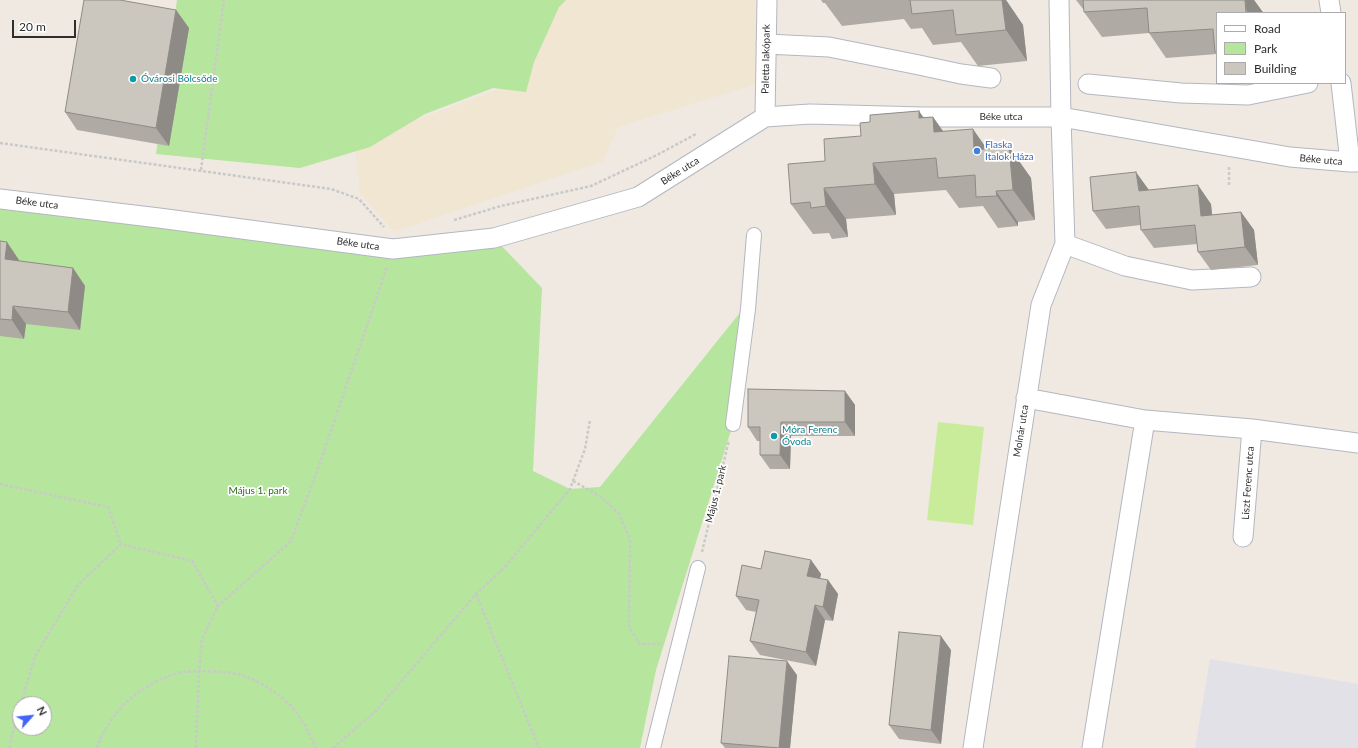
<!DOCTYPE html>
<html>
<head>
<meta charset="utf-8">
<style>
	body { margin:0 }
	#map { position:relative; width:1358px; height:748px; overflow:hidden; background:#efe9e1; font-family:Lato,sans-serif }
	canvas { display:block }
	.legend { position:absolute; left:1216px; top:12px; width:130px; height:72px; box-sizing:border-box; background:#fff; border:1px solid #ababab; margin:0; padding:5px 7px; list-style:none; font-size:12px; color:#2e2e2e }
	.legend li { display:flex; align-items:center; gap:8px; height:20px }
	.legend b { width:20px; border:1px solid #ababab }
	.north { position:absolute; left:12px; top:696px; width:40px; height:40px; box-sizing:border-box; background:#fff; border:1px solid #ababab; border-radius:50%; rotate:63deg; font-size:11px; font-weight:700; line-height:16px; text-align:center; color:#2e2e2e }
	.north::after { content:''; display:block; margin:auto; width:14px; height:18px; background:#4264fb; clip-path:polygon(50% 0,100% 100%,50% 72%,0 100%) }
	.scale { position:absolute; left:12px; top:20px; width:64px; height:18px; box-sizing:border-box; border:2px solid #2e2e2e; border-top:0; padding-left:5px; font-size:12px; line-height:14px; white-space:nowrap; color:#2e2e2e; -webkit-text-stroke:3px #fff; paint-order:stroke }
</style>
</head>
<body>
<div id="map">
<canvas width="1358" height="748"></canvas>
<ul class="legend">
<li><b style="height:5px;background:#fff"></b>Road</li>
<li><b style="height:11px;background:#b6e59e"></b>Park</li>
<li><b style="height:11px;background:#cbc7bf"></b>Building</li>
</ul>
<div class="north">N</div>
<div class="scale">20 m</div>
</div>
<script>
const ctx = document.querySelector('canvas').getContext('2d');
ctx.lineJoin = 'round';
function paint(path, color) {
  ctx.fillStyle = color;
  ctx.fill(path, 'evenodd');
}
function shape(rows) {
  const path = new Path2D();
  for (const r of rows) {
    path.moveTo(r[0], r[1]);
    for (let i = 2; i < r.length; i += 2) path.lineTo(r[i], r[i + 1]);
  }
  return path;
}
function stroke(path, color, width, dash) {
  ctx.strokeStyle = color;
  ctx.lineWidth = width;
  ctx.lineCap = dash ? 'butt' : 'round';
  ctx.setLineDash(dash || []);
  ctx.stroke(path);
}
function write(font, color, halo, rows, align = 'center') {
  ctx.font = font + ' Lato,sans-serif';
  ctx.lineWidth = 3.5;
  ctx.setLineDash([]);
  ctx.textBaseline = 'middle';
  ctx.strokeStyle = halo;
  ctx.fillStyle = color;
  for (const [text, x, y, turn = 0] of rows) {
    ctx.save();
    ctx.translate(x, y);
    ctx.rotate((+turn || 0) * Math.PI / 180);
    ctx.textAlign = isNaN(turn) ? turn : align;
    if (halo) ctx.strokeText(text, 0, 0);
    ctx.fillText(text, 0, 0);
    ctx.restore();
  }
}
const industrial = shape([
	[1210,659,1358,684,1358,748,1195,748]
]);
const education = shape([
	[557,0,755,0,759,83,618,127,603,161,394,232,360,193,355,143,518,82]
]);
const green = shape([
	[177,0,566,0,559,7,534,62,526,92,493,88,425,114,370,147,300,168,156,154],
	[0,200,393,249,494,238,542,288,533,471,570,489,600,487,751,299,733,424,656,670,640,748,0,748],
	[20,704,44,704,44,728,20,728]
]);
const pitch = shape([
	[938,422,984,427,973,525,927,520]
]);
const path = shape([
	[0,143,331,189,359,199,384,227],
	[1229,167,1229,186],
	[201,170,224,0],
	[454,220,501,206,591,186,657,155,696,134],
	[573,481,600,496,619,514,630,539,629,627,640,644,661,644],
	[0,484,108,507,121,544],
	[702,552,729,440],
	[476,594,539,748],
	[21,704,35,656,78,585,121,544,192,561,218,606],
	[10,748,11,738,20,707],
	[97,748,101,737,111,720,123,705,137,693,153,683,171,675,182,672,199,671,228,672,247,677,264,685,280,696,294,709,305,725,316,748],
	[196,748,199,671,202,639,218,606,291,541,321,460,387,267],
	[333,748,376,711,476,594,504,568,570,489,585,449,590,420]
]);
const pedestrian = shape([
	[733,424,748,309,754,235],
	[653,748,698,568]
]);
const minor = shape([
	[1329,0,1331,13],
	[766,44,829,47,919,65,961,74,991,78],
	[1341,83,1350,162],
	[1088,84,1181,93,1248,95,1308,83],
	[765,117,767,0],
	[0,199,159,218,393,249,494,238,638,197,765,117,810,114,923,117,1061,117,1290,157,1350,162,1358,162],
	[1065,244,1125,266,1192,280,1251,277],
	[1026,398,1145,420,1252,429,1358,443],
	[1243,537,1252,429],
	[973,748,1041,305,1065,244,1061,117,1059,0],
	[1092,748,1145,420]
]);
const wall = shape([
	[821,0,1006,0,1023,25,1027,61,978,66,961,42,933,45,922,28,911,29,904,19,842,26,825,3,823,3],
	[1076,0,1254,0,1262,11,1217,13,1217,55,1217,54,1166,58,1149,33,1102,37,1084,12,1084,9,1083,9],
	[176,10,189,28,169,146,77,130,65,112],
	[923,117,933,117,943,131,987,149,1009,147,1031,178,1035,220,1018,222,1018,226,998,228,983,206,959,208,946,190,894,194,896,215,846,219,848,237,832,239,829,233,813,234,791,204,825,161,861,136],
	[1149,190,1211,204,1212,215,1241,212,1254,230,1258,265,1211,270,1198,252,1197,244,1154,248,1141,230,1141,225,1106,229,1093,211],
	[0,241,19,260,19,261,73,268,85,286,80,330,26,324,24,339,0,336],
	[845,391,855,405,855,436,791,436,790,469,770,469,760,455,760,441,757,441,748,427],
	[811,560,821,574,820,579,828,580,838,594,833,621,825,620,816,666,760,655,750,641,756,612,746,610,736,596,761,569],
	[951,650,941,744,899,739,889,725],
	[797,675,790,748,725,748,721,743]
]);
const shadedWall = shape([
	[1002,0,1006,0,1023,25,1027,61,1006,30],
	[1245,0,1254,0,1262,11,1262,13,1247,13],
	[176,10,189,28,169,146,156,128],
	[919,111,941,142,919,118],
	[933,117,954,147,934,132],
	[973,129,994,159,974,150],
	[1009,147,1031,178,1035,220,1013,190],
	[873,163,894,194,896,215,875,184],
	[1136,172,1149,190,1139,191],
	[1198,185,1211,204,1214,234,1201,216],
	[824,188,846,219,848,237,826,206],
	[996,191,1018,222,1018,226,997,196],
	[1241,212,1254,230,1258,265,1245,247],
	[7,242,19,260,18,278,5,259],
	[73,268,85,286,80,330,68,312],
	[13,306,26,324,24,339,12,320],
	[845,391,855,405,855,436,845,422],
	[781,422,791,436,790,469,780,455],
	[811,560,821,574,817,590,807,576],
	[828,580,838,594,833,621,823,607],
	[815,605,825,620,816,666,806,652],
	[941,636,951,650,941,744,931,730],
	[787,661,797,675,790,748,779,748]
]);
const building = shape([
	[84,0,120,0,176,10,156,128,65,112,84,0],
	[910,0,1002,0,1006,30,956,35,953,10,912,14,910,0],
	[1083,0,1245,0,1246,13,1263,12,1263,13,1217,13,1217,52,1215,52,1213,29,1149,33,1147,8,1084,12,1083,0],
	[919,111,919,118,933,117,934,132,973,129,974,150,1009,147,1013,190,996,191,997,196,976,197,975,175,938,178,936,158,873,163,875,184,824,188,826,206,811,208,810,202,791,204,788,164,825,161,824,139,861,136,860,123,870,122,870,115,919,111],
	[1136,172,1139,191,1198,185,1201,216,1241,212,1245,247,1198,252,1195,225,1141,230,1139,206,1093,211,1090,177,1136,172],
	[0,241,7,242,5,259,73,268,68,312,13,306,12,320,0,319,0,241],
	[748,389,845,391,845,422,781,422,780,455,760,455,760,427,748,427,748,389],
	[765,551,811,560,807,576,828,580,823,607,815,605,806,652,750,641,759,600,736,596,742,565,761,569,765,551],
	[899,632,941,636,931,730,889,725,899,632],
	[729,656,787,661,779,748,721,743,729,656]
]);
const markers = [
	[133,79,4,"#0f9aa8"],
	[977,151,4,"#3f7fe0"],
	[774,436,4,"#0f9aa8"]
];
const streetNames = [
	["Paletta lakópark",766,59,-89],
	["Béke utca",1001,117],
	["Béke utca",1321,160,5],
	["Béke utca",680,171,-32],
	["Béke utca",37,203,7],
	["Béke utca",358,244,8],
	["Molnár utca",1021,431,-81],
	["Liszt Ferenc utca",1248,483,-86],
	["Május 1. park",716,494,-76]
];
const cultureNames = [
	["Óvárosi Bölcsőde",141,79],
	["Móra Ferenc",782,430],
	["Óvoda",782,442]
];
const shopNames = [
	["Flaska",985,145],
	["Italok Háza",985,157]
];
const parkNames = [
	["Május 1. park",258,491]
];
paint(industrial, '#e3e1e8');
paint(education, '#f0e6d1');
paint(green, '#b6e59e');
paint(pitch, '#c9ec9a');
stroke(pedestrian, '#b4b7c1', 16);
stroke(minor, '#b4b7c1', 21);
stroke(path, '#c9c9c9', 2.5, [3, 2]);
stroke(pedestrian, '#fff', 14);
stroke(minor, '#fff', 19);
paint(wall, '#afaba4');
paint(shadedWall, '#8e8b86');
paint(building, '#cbc7bf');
stroke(building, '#8e8b86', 1);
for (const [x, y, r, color] of markers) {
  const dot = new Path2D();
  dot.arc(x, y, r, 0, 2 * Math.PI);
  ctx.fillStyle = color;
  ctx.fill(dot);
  stroke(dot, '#fff', 1.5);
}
write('10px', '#2e2e2e', '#fff', streetNames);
write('10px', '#0d838f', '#fff', cultureNames, 'left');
write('10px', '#366cbe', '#fff', shopNames, 'left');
write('10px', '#2c6e1b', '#fff', parkNames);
</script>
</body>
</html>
